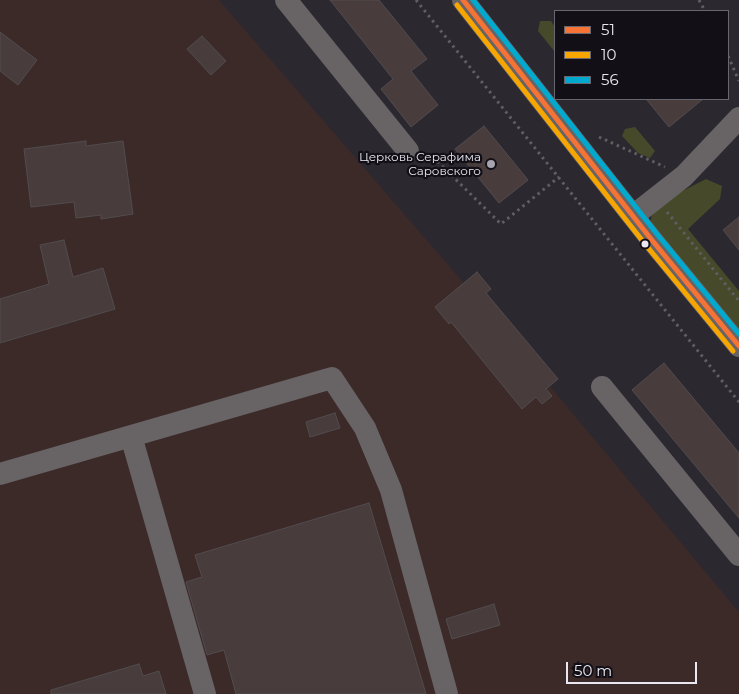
<!DOCTYPE html>
<html>
<head>
<meta charset="utf-8">
<style>
	body { margin:0 }
	#map { position:relative; width:739px; height:694px; overflow:hidden; background:#2c2830; font-family:Montserrat,sans-serif }
	canvas { display:block }
	.legend { position:absolute; left:554px; top:10px; width:175px; height:90px; box-sizing:border-box; background:#121016; border:1px solid #68666e; margin:0; padding:6px 9px; list-style:none; font-size:15px; color:#eae7f1 }
	.legend li { display:flex; align-items:center; gap:10px; height:25px }
	.legend b { width:25px; border:1px solid #68666e }
	.scale { position:absolute; left:566px; top:662px; width:131px; height:22px; box-sizing:border-box; border:2px solid #eae7f1; border-top:0; padding-left:6px; font-size:15px; line-height:18px; white-space:nowrap; color:#eae7f1; -webkit-text-stroke:4px #121016; paint-order:stroke }
</style>
</head>
<body>
<div id="map">
<canvas width="739" height="694"></canvas>
<ul class="legend">
<li><b style="height:6px;background:#f57335"></b>51</li>
<li><b style="height:6px;background:#f7a600"></b>10</li>
<li><b style="height:6px;background:#00a9ce"></b>56</li>
</ul>
<div class="scale">50 m</div>
</div>
<script>
const ctx = document.querySelector('canvas').getContext('2d');
ctx.lineJoin = 'round';
function paint(path, color) {
  ctx.fillStyle = color;
  ctx.fill(path, 'evenodd');
}
function shape(rows) {
  const path = new Path2D();
  for (const r of rows) {
    path.moveTo(r[0], r[1]);
    for (let i = 2; i < r.length; i += 2) path.lineTo(r[i], r[i + 1]);
  }
  return path;
}
function stroke(path, color, width, dash) {
  ctx.strokeStyle = color;
  ctx.lineWidth = width;
  ctx.lineCap = dash ? 'butt' : 'round';
  ctx.setLineDash(dash || []);
  ctx.stroke(path);
}
function write(font, color, halo, rows, align = 'center') {
  ctx.font = font + ' Montserrat,sans-serif';
  ctx.lineWidth = 4.5;
  ctx.setLineDash([]);
  ctx.textBaseline = 'middle';
  ctx.strokeStyle = halo;
  ctx.fillStyle = color;
  for (const [text, x, y, turn = 0] of rows) {
    ctx.save();
    ctx.translate(x, y);
    ctx.rotate((+turn || 0) * Math.PI / 180);
    ctx.textAlign = isNaN(turn) ? turn : align;
    if (halo) ctx.strokeText(text, 0, 0);
    ctx.fillText(text, 0, 0);
    ctx.restore();
  }
}
const industrial = shape([
	[0,0,219,0,456,274,739,612,739,694,0,694]
]);
const green = shape([
	[540,21,551,21,555,27,555,52,538,31],
	[635,127,655,151,650,158,638,153,622,136,625,129],
	[706,179,722,186,720,199,688,229,739,291,739,331,650,226,653,206]
]);
const building = shape([
	[330,0,379,0,427,59,411,71,438,105,411,127,381,89,393,79,330,0],
	[0,32,37,60,18,85,0,71,0,32],
	[202,36,226,61,211,75,187,49,202,36],
	[646,99,703,99,669,127,646,99],
	[484,126,528,180,499,203,455,149,484,126],
	[86,141,86,146,123,141,133,214,101,219,101,215,76,218,74,202,31,207,24,149,86,141],
	[739,217,739,250,723,230,739,217],
	[64,240,73,277,103,268,115,309,0,343,0,299,49,284,40,245,64,240],
	[477,272,491,289,486,293,558,379,546,389,552,396,542,404,536,397,522,409,451,322,449,324,435,307,477,272],
	[664,363,739,453,739,518,632,390,664,363],
	[335,413,340,428,310,437,306,422,335,413],
	[369,503,426,694,236,694,224,650,207,655,186,582,202,577,195,555,369,503],
	[494,604,500,625,452,639,446,619,494,604],
	[139,664,143,676,159,671,166,694,51,694,51,690,139,664]
]);
const path = shape([
	[416,0,739,402],
	[699,0,705,11],
	[728,56,739,81],
	[599,137,665,167],
	[425,157,438,162,501,224,559,177],
	[667,212,739,301]
]);
const minor = shape([
	[286,0,408,151],
	[463,0,651,239,739,346],
	[633,216,684,176,739,118],
	[602,387,739,555],
	[131,436,205,694],
	[0,474,332,378,365,428,391,490,447,694]
]);
const bus1 = shape([
	[463,0,651,239,739,346]
]);
const bus2 = shape([
	[457,5,645,244,733,351]
]);
const bus3 = shape([
	[473,0,657,234,739,334]
]);
const markers = [
	[491,164,5,"#a8a4ad"],
	[645,244,4.5,"#eae7f1"]
];
const poiNames = [
	["Церковь Серафима",481,157],
	["Саровского",481,171]
];
paint(industrial, '#3c2a29');
paint(green, '#46492a');
paint(building, '#483c3d');
stroke(building, '#524c4e', 1);
stroke(path, '#615e62', 3, [2.5, 4]);
stroke(minor, '#686466', 22);
stroke(bus1, '#f57335', 5);
stroke(bus2, '#f7a600', 5);
stroke(bus3, '#00a9ce', 5);
for (const [x, y, r, color] of markers) {
  const dot = new Path2D();
  dot.arc(x, y, r, 0, 2 * Math.PI);
  ctx.fillStyle = color;
  ctx.fill(dot);
  stroke(dot, '#121016', 2);
}
write('12px', '#eae7f1', '#121016', poiNames, 'right');
</script>
</body>
</html>
